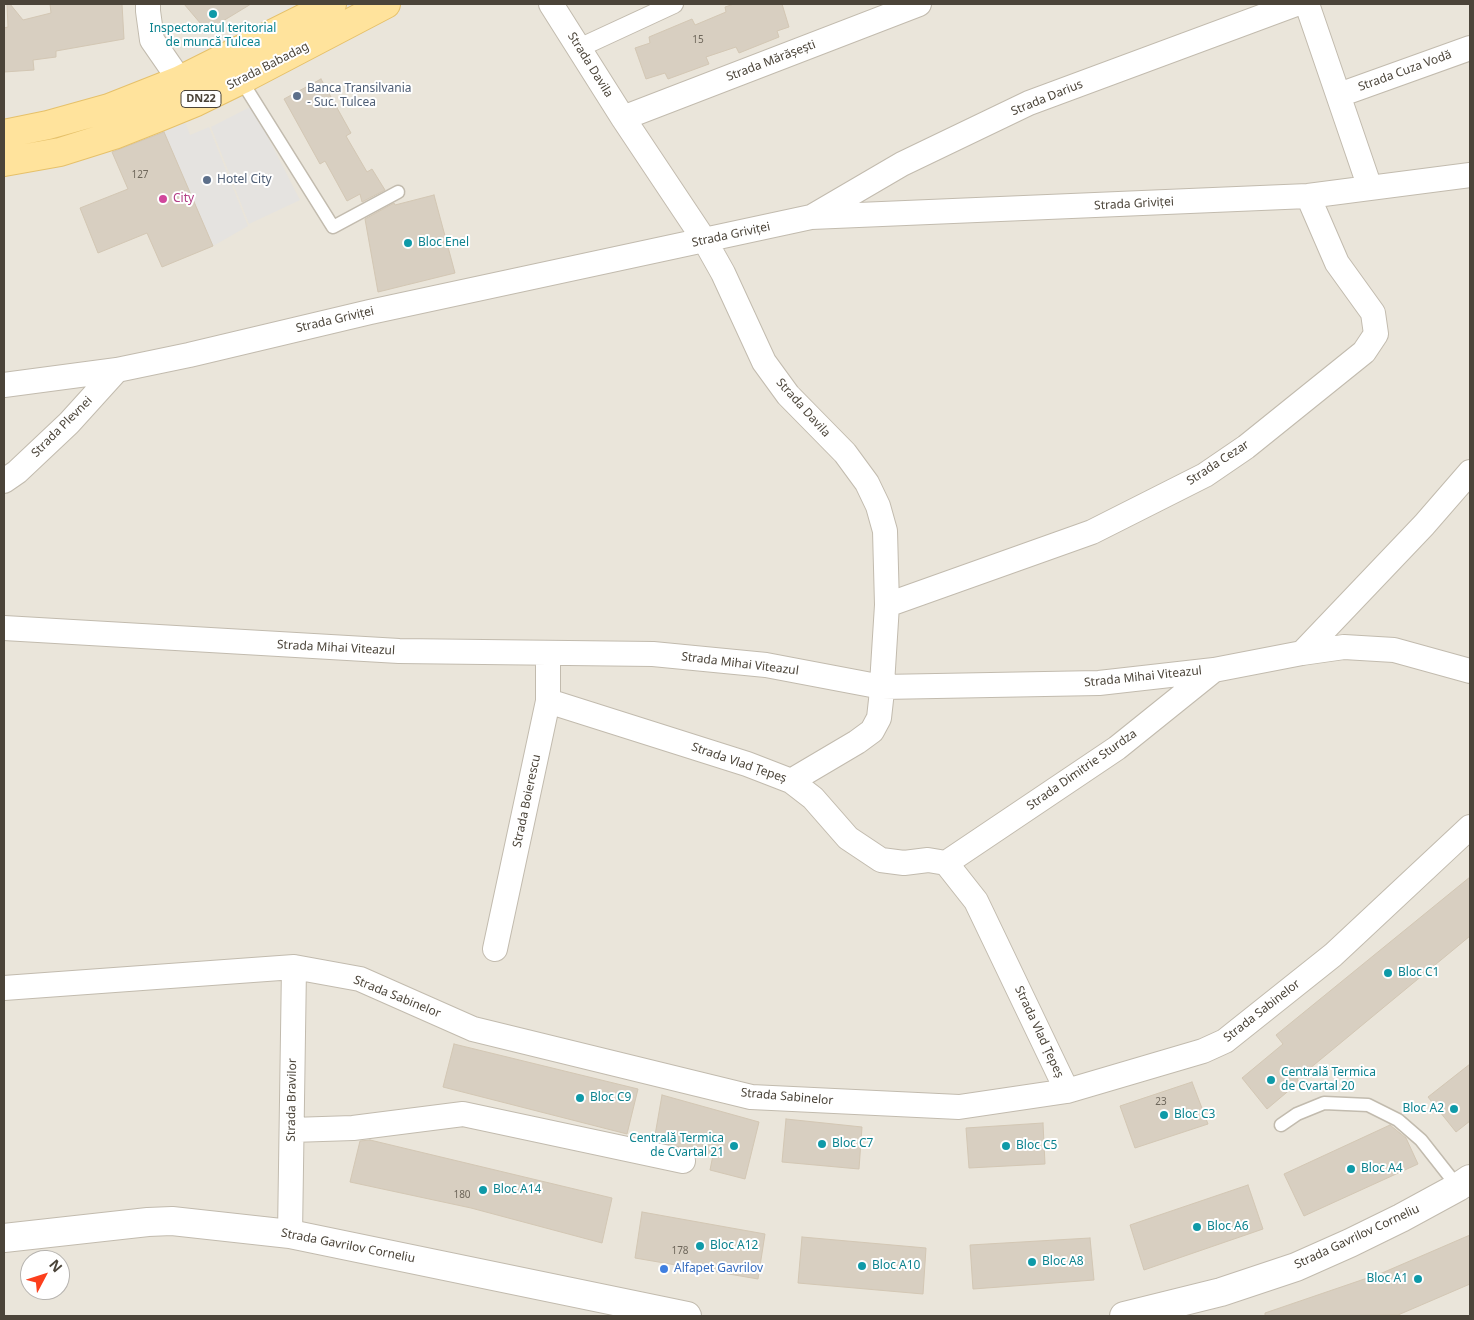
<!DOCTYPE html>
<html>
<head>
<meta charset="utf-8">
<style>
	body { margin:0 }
	#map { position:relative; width:1474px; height:1320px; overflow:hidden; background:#f6f3ec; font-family:"Noto Sans",sans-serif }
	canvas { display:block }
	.frame { position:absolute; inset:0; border:5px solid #4b4439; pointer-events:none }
	.north { position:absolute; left:20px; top:1250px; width:50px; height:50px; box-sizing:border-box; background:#fff; border:1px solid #b7b4b0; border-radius:50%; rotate:50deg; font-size:14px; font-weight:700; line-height:20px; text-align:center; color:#4b4439 }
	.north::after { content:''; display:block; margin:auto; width:18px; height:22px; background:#fc3f1d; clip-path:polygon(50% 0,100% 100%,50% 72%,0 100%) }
</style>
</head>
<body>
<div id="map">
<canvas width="1474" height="1320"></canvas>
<div class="frame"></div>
<div class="north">N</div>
</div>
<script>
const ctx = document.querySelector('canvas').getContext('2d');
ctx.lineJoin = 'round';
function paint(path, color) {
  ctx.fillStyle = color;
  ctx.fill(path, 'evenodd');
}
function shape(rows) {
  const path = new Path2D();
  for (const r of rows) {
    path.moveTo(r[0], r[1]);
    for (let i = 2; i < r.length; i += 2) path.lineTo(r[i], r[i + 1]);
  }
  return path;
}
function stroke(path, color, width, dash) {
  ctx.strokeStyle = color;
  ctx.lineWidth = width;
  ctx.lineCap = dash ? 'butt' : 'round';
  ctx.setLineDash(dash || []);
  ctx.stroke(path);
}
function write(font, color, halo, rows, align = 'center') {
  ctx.font = font + ' "Noto Sans",sans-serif';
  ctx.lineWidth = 4;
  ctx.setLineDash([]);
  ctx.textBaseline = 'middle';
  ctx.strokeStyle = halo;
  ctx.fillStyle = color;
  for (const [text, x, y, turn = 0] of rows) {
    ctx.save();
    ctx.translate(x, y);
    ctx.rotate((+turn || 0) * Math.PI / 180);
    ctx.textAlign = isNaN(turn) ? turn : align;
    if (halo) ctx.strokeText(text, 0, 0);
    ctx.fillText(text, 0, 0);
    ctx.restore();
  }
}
const residential = shape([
	[4,4,1470,4,1470,1316,4,1316],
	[30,1260,60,1260,60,1290,30,1290]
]);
const parking = shape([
	[252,106,300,200,249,224,211,127],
	[185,122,190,135,209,127,248,226,213,246,163,130]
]);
const building = shape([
	[7,4,10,4,23,20,51,13,50,4,122,4,124,39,56,51,56,57,33,60,34,70,4,72,4,28,8,27,7,4],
	[184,4,251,4,218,24,207,26,201,24,184,4],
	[734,4,782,4,789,27,777,31,779,37,739,53,736,47,706,57,709,64,668,79,665,73,646,79,635,48,650,43,649,37,692,19,695,25,726,12,725,7,734,4],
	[321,79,351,133,346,136,367,172,372,169,385,190,362,202,360,194,347,201,325,161,320,164,284,99,321,79],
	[164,132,213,246,162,267,147,233,98,253,80,208,128,189,112,152,164,132],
	[434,195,455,273,378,292,365,219,394,203,395,205,434,195],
	[1470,877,1470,936,1297,1079,1299,1082,1267,1109,1242,1078,1283,1044,1276,1035,1470,877],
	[454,1044,638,1089,627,1134,443,1087,454,1044],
	[1470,1064,1470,1121,1456,1132,1428,1097,1470,1064],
	[1192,1082,1208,1124,1135,1148,1120,1106,1192,1082],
	[662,1095,759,1122,745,1179,710,1170,713,1155,654,1141,662,1095],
	[786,1119,862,1127,859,1169,782,1162,786,1119],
	[1043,1123,1045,1164,969,1168,966,1128,1043,1123],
	[1390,1125,1406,1138,1418,1164,1304,1216,1284,1174,1390,1125],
	[370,1140,612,1198,602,1243,471,1208,350,1182,360,1141,370,1140],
	[1248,1185,1263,1229,1144,1270,1130,1225,1248,1185],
	[642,1212,765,1234,758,1279,635,1258,642,1212],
	[1470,1235,1470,1284,1398,1315,1265,1316,1265,1313,1382,1273,1470,1235],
	[802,1237,926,1248,923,1294,798,1283,802,1237],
	[1090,1238,1094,1280,973,1289,970,1245,1090,1238]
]);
const service = shape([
	[241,80,333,227,398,192],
	[1281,1125,1297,1114,1324,1103,1368,1105,1398,1120,1421,1140,1458,1187]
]);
const pedestrian = shape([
	[579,48,674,4]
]);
const minor = shape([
	[148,4,148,11,152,40,190,95],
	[551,4,623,118,705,241,723,273,764,362,788,395,845,453,867,483,878,506,885,531,887,605,881,700,879,718,872,731,857,742,791,781],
	[1307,4,1370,188],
	[1339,95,1470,48],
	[623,118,919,4],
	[813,216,902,164,1029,103,1296,4],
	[4,385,117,370,189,355,370,312,811,217,1308,196,1470,175],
	[4,481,17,472,69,423,117,370],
	[887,605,1092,532,1205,475,1246,447,1364,352,1376,334,1373,313,1337,263,1308,196],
	[4,628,399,651,653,654,766,665,882,687,1099,683,1214,670,1302,653,1344,647,1394,650,1470,671],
	[1302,653,1424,525,1470,472],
	[548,701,747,764,791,781,813,798,848,838,881,860,904,863,928,860,946,863,976,901,1067,1091],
	[946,863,1117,748,1214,670],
	[495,949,548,701,548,653],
	[4,988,294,967,360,979,473,1029,751,1097,959,1107,1067,1091,1203,1051,1225,1041,1333,955,1470,827],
	[292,1130,353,1128,463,1114,683,1161],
	[290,1234,294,967]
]);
const tertiary = shape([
	[4,1238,148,1222,172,1221,290,1234,687,1316],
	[1124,1316,1221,1292,1296,1267,1350,1243,1401,1218,1458,1187,1470,1179]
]);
const primary = shape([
	[4,134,48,125,109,108,180,80,332,4],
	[4,162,60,152,114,135,157,118,196,102,241,80,386,4]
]);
const markers = [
	[213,14,5,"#0f9aa8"],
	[297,96,5,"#5c6f8a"],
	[207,180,5,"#5c6f8a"],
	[163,199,5,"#d1479c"],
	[408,243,5,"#0f9aa8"],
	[1388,973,5,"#0f9aa8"],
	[1271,1080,5,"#0f9aa8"],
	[580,1098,5,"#0f9aa8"],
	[1454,1109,5,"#0f9aa8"],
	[1164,1115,5,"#0f9aa8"],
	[822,1144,5,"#0f9aa8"],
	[734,1146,5,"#0f9aa8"],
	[1006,1146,5,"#0f9aa8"],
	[1351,1169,5,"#0f9aa8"],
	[483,1190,5,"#0f9aa8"],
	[1197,1227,5,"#0f9aa8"],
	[700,1246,5,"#0f9aa8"],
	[1032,1262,5,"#0f9aa8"],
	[862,1266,5,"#0f9aa8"],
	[664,1269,5,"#3f7fe0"],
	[1418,1279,5,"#0f9aa8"]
];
const numberNames = [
	["15",698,40],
	["127",140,175],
	["23",1161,1102],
	["180",462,1195],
	["178",680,1251]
];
const shields = [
	[201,99,40]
];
const shieldNames = [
	["DN22",201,99]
];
const cultureNames = [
	["Inspectoratul teritorial",213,29,"center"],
	["de muncă Tulcea",213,43,"center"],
	["Bloc Enel",418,243],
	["Bloc C1",1398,973],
	["Centrală Termica",1281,1073],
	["de Cvartal 20",1281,1087],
	["Bloc C9",590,1098],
	["Bloc A2",1444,1109,"right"],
	["Bloc C3",1174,1115],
	["Centrală Termica",724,1139,"right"],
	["de Cvartal 21",724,1153,"right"],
	["Bloc C7",832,1144],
	["Bloc C5",1016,1146],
	["Bloc A4",1361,1169],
	["Bloc A14",493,1190],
	["Bloc A6",1207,1227],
	["Bloc A12",710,1246],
	["Bloc A8",1042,1262],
	["Bloc A10",872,1266],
	["Bloc A1",1408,1279,"right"]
];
const streetNames = [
	["Strada Mărășești",771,61,-21],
	["Strada Davila",590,65,58],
	["Strada Babadag",268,66,-27],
	["Strada Cuza Vodă",1405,71,-20],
	["Strada Darius",1047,98,-22],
	["Strada Griviței",1134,204,-3],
	["Strada Griviței",731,235,-12],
	["Strada Griviței",335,320,-13],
	["Strada Davila",803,408,48],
	["Strada Plevnei",62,427,-45],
	["Strada Cezar",1218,463,-33],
	["Strada Mihai Viteazul",336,648,3],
	["Strada Mihai Viteazul",740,664,7],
	["Strada Mihai Viteazul",1143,677,-6],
	["Strada Vlad Țepeș",739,763,19],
	["Strada Dimitrie Sturdza",1082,770,-35],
	["Strada Boierescu",527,801,-78],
	["Strada Sabinelor",397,997,22],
	["Strada Sabinelor",1262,1011,-38],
	["Strada Vlad Țepeș",1039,1032,65],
	["Strada Sabinelor",787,1097,5],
	["Strada Bravilor",292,1100,-89],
	["Strada Gavrilov Corneliu",1357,1237,-25],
	["Strada Gavrilov Corneliu",348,1246,11]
];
const serviceNames = [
	["Banca Transilvania",307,89],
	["- Suc. Tulcea",307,103],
	["Hotel City",217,180]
];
const hotelNames = [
	["City",173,199]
];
const shopNames = [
	["Alfapet Gavrilov",674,1269]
];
paint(residential, '#eae5da');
paint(parking, '#e5e3e0');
paint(building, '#d8cfc1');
stroke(building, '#d3c7b4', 1);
stroke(service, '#c2bbae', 15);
stroke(pedestrian, '#c2bbae', 20);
stroke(minor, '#c2bbae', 26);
stroke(tertiary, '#c2bbae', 30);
stroke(primary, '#e6c16a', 30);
stroke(service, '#fff', 12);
stroke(pedestrian, '#fff', 18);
stroke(minor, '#fff', 24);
stroke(tertiary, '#fff', 28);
stroke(primary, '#ffe39c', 28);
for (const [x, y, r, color] of markers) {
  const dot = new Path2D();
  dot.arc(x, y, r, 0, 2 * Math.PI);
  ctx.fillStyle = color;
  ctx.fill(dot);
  stroke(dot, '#fff', 2);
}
write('10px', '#6e675b', null, numberNames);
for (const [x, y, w] of shields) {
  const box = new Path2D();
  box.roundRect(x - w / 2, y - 8.5, w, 17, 4);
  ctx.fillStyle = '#fff';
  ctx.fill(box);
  stroke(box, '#4b4439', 1);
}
write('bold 11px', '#4b4439', null, shieldNames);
write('12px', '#0d838f', '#fff', cultureNames, 'left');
write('12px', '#4b4439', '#fff', streetNames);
write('12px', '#4e5e75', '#fff', serviceNames, 'left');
write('12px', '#b23c85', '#fff', hotelNames, 'left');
write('12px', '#366cbe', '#fff', shopNames, 'left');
</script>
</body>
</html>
